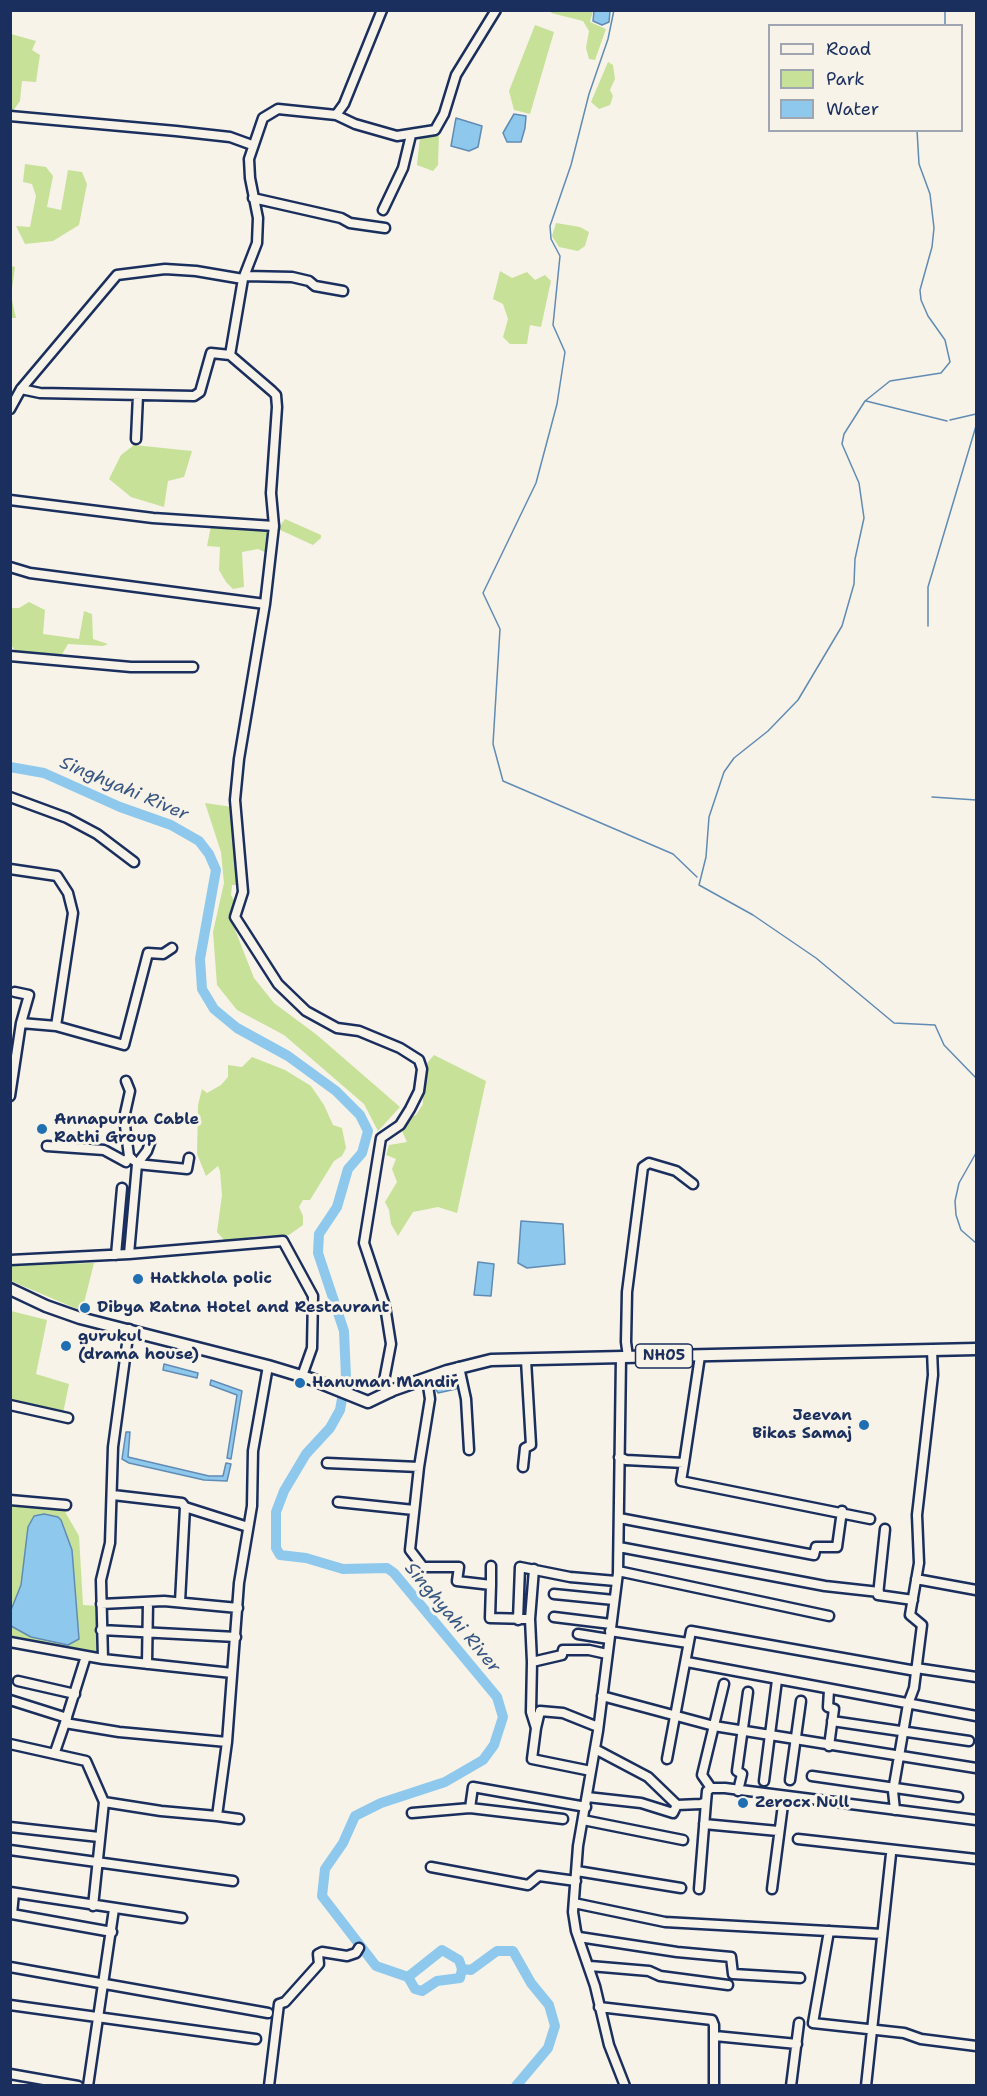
<!DOCTYPE html>
<html>
<head>
<meta charset="utf-8">
<style>
	body { margin:0 }
	#map { position:relative; width:987px; height:2096px; overflow:hidden; background:#f7f3e8; font-family:"Shantell Sans",sans-serif }
	canvas { display:block }
	.frame { position:absolute; inset:0; border:12px solid #1b2f5e; pointer-events:none }
	.legend { position:absolute; left:768px; top:24px; width:195px; height:108px; box-sizing:border-box; background:#f7f3e8; border:2px solid #9fa5b1; margin:0; padding:8px 10px; list-style:none; font-size:18px; color:#1b2f5e }
	.legend li { display:flex; align-items:center; gap:12px; height:30px }
	.legend b { width:30px; border:2px solid #9fa5b1 }
</style>
</head>
<body>
<div id="map">
<canvas width="987" height="2096"></canvas>
<div class="frame"></div>
<ul class="legend">
<li><b style="height:8px;background:#f7f3e8"></b>Road</li>
<li><b style="height:16px;background:#c7e198"></b>Park</li>
<li><b style="height:16px;background:#8ec9ed"></b>Water</li>
</ul>
</div>
<script>
const ctx = document.querySelector('canvas').getContext('2d');
ctx.lineJoin = 'round';
function paint(path, color) {
  ctx.fillStyle = color;
  ctx.fill(path, 'evenodd');
}
function shape(rows) {
  const path = new Path2D();
  for (const r of rows) {
    path.moveTo(r[0], r[1]);
    for (let i = 2; i < r.length; i += 2) path.lineTo(r[i], r[i + 1]);
  }
  return path;
}
function stroke(path, color, width, dash) {
  ctx.strokeStyle = color;
  ctx.lineWidth = width;
  ctx.lineCap = dash ? 'butt' : 'round';
  ctx.setLineDash(dash || []);
  ctx.stroke(path);
}
function write(font, color, halo, rows, align = 'center') {
  ctx.font = font + ' "Shantell Sans",sans-serif';
  ctx.lineWidth = 6;
  ctx.setLineDash([]);
  ctx.textBaseline = 'middle';
  ctx.strokeStyle = halo;
  ctx.fillStyle = color;
  for (const [text, x, y, turn = 0] of rows) {
    ctx.save();
    ctx.translate(x, y);
    ctx.rotate((+turn || 0) * Math.PI / 180);
    ctx.textAlign = isNaN(turn) ? turn : align;
    if (halo) ctx.strokeText(text, 0, 0);
    ctx.fillText(text, 0, 0);
    ctx.restore();
  }
}
const green = shape([
	[552,11,593,11,590,22,606,29,595,60,589,59,586,48,589,31,583,21,551,13],
	[535,25,554,32,530,114,514,110,509,91],
	[11,34,36,41,32,50,40,55,36,82,22,81,20,101,11,114],
	[608,62,613,65,615,79,610,90,613,96,610,105,599,109,591,102],
	[439,133,438,165,433,171,417,165,420,137],
	[25,164,46,167,53,176,47,207,61,210,68,170,82,172,87,184,79,225,53,241,25,244,16,226,30,227,36,196,32,184,23,182],
	[556,223,580,227,589,232,585,246,578,251,559,247,552,236],
	[11,266,15,267,11,296,16,318,11,318],
	[500,271,512,278,527,272,535,280,545,275,551,281,541,327,530,325,527,344,510,344,503,337,508,319,503,304,493,299],
	[134,445,192,451,184,477,168,481,164,507,131,497,109,479,121,455],
	[285,519,321,535,321,538,313,545,278,529],
	[211,526,269,529,267,553,258,549,242,552,244,587,233,589,226,582,219,570,220,547,207,546],
	[29,602,45,610,43,634,79,639,84,611,92,614,93,639,108,644,103,646,68,644,61,656,18,654,11,645,10,608,19,608],
	[205,803,232,807,238,871,237,885,232,885,231,895,235,902,232,922,254,978,274,1003,317,1035,400,1107,378,1131,364,1104,284,1035,237,1010,217,985,213,932,224,883,221,852],
	[434,1055,486,1081,457,1213,438,1207,413,1212,398,1236,391,1224,389,1210,385,1202,397,1182,392,1169,396,1159,386,1155,389,1145,407,1142,402,1131,404,1119,416,1115,423,1104,422,1069],
	[252,1057,285,1070,311,1086,324,1105,333,1125,342,1128,346,1148,342,1156,334,1161,310,1200,303,1200,299,1207,303,1216,303,1225,289,1235,256,1236,226,1242,217,1232,222,1195,220,1171,218,1166,206,1176,197,1154,198,1105,202,1089,207,1093,221,1085,228,1077,228,1065,242,1067],
	[94,1263,82,1311,11,1281,11,1265],
	[11,1311,47,1320,36,1374,69,1384,63,1413,11,1400],
	[11,1503,64,1510,79,1536,83,1605,99,1606,99,1656,11,1638]
]);
const water = shape([
	[594,11,610,11,609,22,602,25,593,21,594,11],
	[514,114,526,116,525,128,521,142,507,142,503,133,514,114],
	[456,118,482,126,478,147,469,151,451,146,456,118],
	[521,1221,563,1224,565,1264,527,1268,518,1263,521,1221],
	[478,1262,494,1264,491,1296,474,1295,478,1262],
	[164,1364,198,1373,197,1378,163,1370,164,1364],
	[211,1380,242,1391,231,1459,227,1458,237,1395,210,1385,211,1380],
	[453,1381,457,1384,456,1389,438,1393,434,1386,453,1381],
	[126,1432,130,1432,128,1457,209,1476,223,1476,226,1463,231,1464,227,1481,204,1480,129,1463,122,1459,126,1432],
	[44,1514,58,1517,61,1520,72,1550,79,1639,68,1645,31,1637,11,1626,11,1610,21,1585,28,1527,34,1516,44,1514]
]);
const stream = shape([
	[614,10,608,39,589,94,571,165,550,226,551,239,560,256,553,325,565,352,557,404,536,483,483,593,500,629,493,744,503,781,673,854,697,877],
	[945,26,945,10],
	[917,130,919,164,930,194,934,228,932,247,920,290,921,300,928,316,945,340,950,362,941,373,890,381,865,401,844,434,842,444,859,483,864,518,855,559,854,584,842,626,798,700,768,731,734,758,724,772,709,817,706,857,699,885,753,915,816,958,894,1023,935,1025,944,1045,976,1078],
	[866,401,947,421],
	[950,420,976,414],
	[928,626,928,587,976,426],
	[932,797,976,800],
	[976,1153,959,1183,955,1201,956,1215,961,1230,976,1243]
]);
const river = shape([
	[10,767,44,773,120,807,171,825,199,841,209,854,216,870,200,959,202,989,214,1009,237,1028,288,1056,336,1091,360,1115,368,1131,362,1153,348,1169,337,1207,319,1234,318,1253,344,1331,346,1377,340,1410,330,1428,306,1454,284,1491,276,1512,276,1548,280,1555,306,1558,343,1569,387,1568,394,1573,497,1697,503,1717,494,1745,483,1760,445,1782,381,1803,355,1816,343,1843,325,1869,322,1896,376,1966,408,1977,442,1950,459,1960,462,1969,471,1970,497,1951,513,1951,531,1983,549,2005,555,2026,548,2048,516,2086],
	[408,1977,415,1989,422,1991,437,1981,460,1978,462,1969]
]);
const minor = shape([
	[336,115,344,104,382,10],
	[10,116,176,131,230,137,252,145],
	[253,198,341,218,350,223,385,228],
	[383,210,403,168,411,135],
	[245,276,292,277,309,281,315,286,343,291],
	[21,389,40,393,194,396,200,392,211,353,230,355],
	[10,409,21,389,117,275,165,269,196,271,243,279],
	[136,439,138,395],
	[10,500,153,518,274,526],
	[10,567,30,573,265,604],
	[10,656,131,667,193,667],
	[10,797,67,818,97,834,134,862],
	[10,869,57,876,68,893,73,913,56,1026],
	[21,1023,56,1026,124,1045,148,953,163,954,172,948],
	[126,1081,130,1091,124,1118,129,1156,133,1160],
	[10,1096,21,1023,29,995,15,992],
	[47,1146,104,1150,126,1162,129,1156],
	[137,1164,147,1151,151,1140],
	[129,1254,137,1164,187,1169,189,1158],
	[116,1255,122,1188],
	[10,1260,129,1254,283,1241,313,1296,312,1348,302,1376],
	[621,1357,618,1573,598,1731,578,1846,573,1912,576,1931,595,1986,609,2045,625,2086],
	[628,1357,626,1342,627,1292,643,1167,649,1163,676,1171,693,1184],
	[459,1367,466,1399,469,1450],
	[391,1392,383,1386,391,1344,385,1306,364,1243,381,1138,400,1125,410,1109,419,1091,422,1069,419,1060,400,1048,359,1031,337,1028,306,1011,278,984,235,917,243,892,235,800,239,759,265,604,274,526,271,493,277,407,276,395,272,391,230,355,243,279,257,243,258,218,250,178,249,159,263,118,278,109,336,115,355,124,397,136,435,130,444,114,456,75,496,10],
	[10,1405,68,1418],
	[619,1457,626,1460,684,1463,681,1481,870,1519],
	[327,1463,419,1467,410,1550,423,1567,459,1567,457,1581,491,1585,490,1618,530,1619,532,1662,562,1655,563,1650,589,1650,607,1654],
	[684,1463,700,1356],
	[419,1467,430,1399,427,1379],
	[523,1467,525,1448,531,1445,526,1360],
	[113,1495,182,1503,185,1507,248,1527],
	[10,1500,66,1505],
	[338,1502,414,1510],
	[619,1518,814,1555,816,1547,837,1547,842,1511],
	[885,1529,878,1595,913,1600],
	[619,1547,825,1586,879,1592],
	[618,1571,829,1616],
	[916,1579,976,1590],
	[491,1585,491,1566],
	[554,1594,614,1600],
	[180,1602,185,1507],
	[101,1604,164,1601,238,1608],
	[554,1617,611,1624],
	[530,1619,534,1569],
	[518,1620,520,1567,570,1577,616,1581],
	[101,1630,236,1637],
	[610,1631,688,1643],
	[578,1634,609,1639],
	[10,1642,103,1659,232,1673],
	[86,1656,65,1723,119,1732,227,1742,239,1583,252,1506,253,1451,268,1366],
	[103,1659,101,1580,110,1543,113,1447,129,1329],
	[532,1662,531,1712,536,1728,540,1711,563,1713,598,1727],
	[687,1662,976,1716],
	[147,1664,148,1602],
	[916,1668,976,1677],
	[18,1681,75,1694],
	[829,1690,828,1707,834,1709,829,1746],
	[602,1696,714,1726,976,1768],
	[10,1700,67,1718],
	[832,1721,969,1741],
	[536,1728,532,1759,591,1771],
	[10,1744,86,1761,104,1802,161,1811,217,1816,227,1742],
	[595,1749,648,1777,677,1805,701,1804,706,1802,707,1791,711,1788,725,1788,976,1820],
	[55,1752,65,1723],
	[667,1759,691,1631,916,1671],
	[812,1776,958,1797],
	[790,1780,801,1701],
	[764,1781,777,1680],
	[711,1788,702,1775,724,1684],
	[738,1791,742,1774,737,1771,748,1692],
	[587,1797,641,1803,673,1813,677,1805],
	[470,1808,473,1787,586,1807],
	[895,1810,893,1791,908,1704,914,1688,922,1625,910,1615,919,1563,917,1515,933,1375,932,1350],
	[412,1813,470,1808,563,1819],
	[217,1816,239,1819],
	[583,1820,683,1840],
	[704,1824,778,1831],
	[10,1827,99,1837],
	[798,1839,976,1859],
	[10,1850,233,1881],
	[431,1867,528,1885,539,1876,576,1881],
	[577,1871,681,1888],
	[699,1889,706,1802],
	[772,1889,784,1797],
	[10,1892,182,1918],
	[14,1893,12,1914,112,1932],
	[574,1903,665,1922,882,1934],
	[93,1906,104,1802],
	[829,1931,813,2023,904,2033,921,2039,976,2046],
	[579,1937,677,1952,731,1957,733,1974,800,1978],
	[590,1966,649,1971,660,1976,728,1985],
	[10,1967,268,2013],
	[10,2005,256,2039],
	[599,2007,712,2020,714,2025,714,2086],
	[715,2036,797,2044],
	[10,2074,78,2086],
	[88,2086,114,1909],
	[269,2086,279,2004,285,2002,319,1964,318,1954,322,1952,347,1956,356,1953,359,1948],
	[791,2086,799,2023],
	[866,2086,891,1854]
]);
const major = shape([
	[10,1289,46,1306,80,1318,268,1366,311,1379,368,1402,393,1390,447,1371,491,1360,976,1349]
]);
const markers = [
	[42,1129,6,"#1f6fb2"],
	[138,1279,6,"#1f6fb2"],
	[85,1308,6,"#1f6fb2"],
	[66,1346,6,"#1f6fb2"],
	[300,1383,6,"#1f6fb2"],
	[864,1425,6,"#1f6fb2"],
	[743,1803,6,"#1f6fb2"]
];
const shields = [
	[664,1356,57]
];
const shieldNames = [
	["NH05",664,1356]
];
const poiNames = [
	["Annapurna Cable",54,1120],
	["Rathi Group",54,1138],
	["Hatkhola polic",150,1279],
	["Dibya Ratna Hotel and Restaurant",97,1308],
	["gurukul",78,1337],
	["(drama house)",78,1355],
	["Hanuman Mandir",312,1383],
	["Jeevan",852,1416,"right"],
	["Bikas Samaj",852,1434,"right"],
	["Zerocx Null",755,1803]
];
const waterNames = [
	["Singhyahi River",124,789,23],
	["Singhyahi River",452,1618,50]
];
paint(green, '#c7e198');
paint(water, '#8ec9ed');
stroke(water, '#608bb4', 1.5);
stroke(stream, '#608bb4', 1.5);
stroke(river, '#8ec9ed', 10);
stroke(minor, '#1b2f5e', 13);
stroke(major, '#1b2f5e', 15);
stroke(minor, '#f7f3e8', 8);
stroke(major, '#f7f3e8', 10);
for (const [x, y, r, color] of markers) {
  const dot = new Path2D();
  dot.arc(x, y, r, 0, 2 * Math.PI);
  ctx.fillStyle = color;
  ctx.fill(dot);
  stroke(dot, '#f7f3e8', 2);
}
for (const [x, y, w] of shields) {
  const box = new Path2D();
  box.roundRect(x - w / 2, y - 12, w, 24, 4.5);
  ctx.fillStyle = '#f7f3e8';
  ctx.fill(box);
  stroke(box, '#1b2f5e', 1.5);
}
write('bold 15px', '#1b2f5e', null, shieldNames);
write('bold 16px', '#1b2f5e', '#f7f3e8', poiNames, 'left');
write('italic 18px', '#385682', '#f7f3e8', waterNames);
</script>
</body>
</html>
